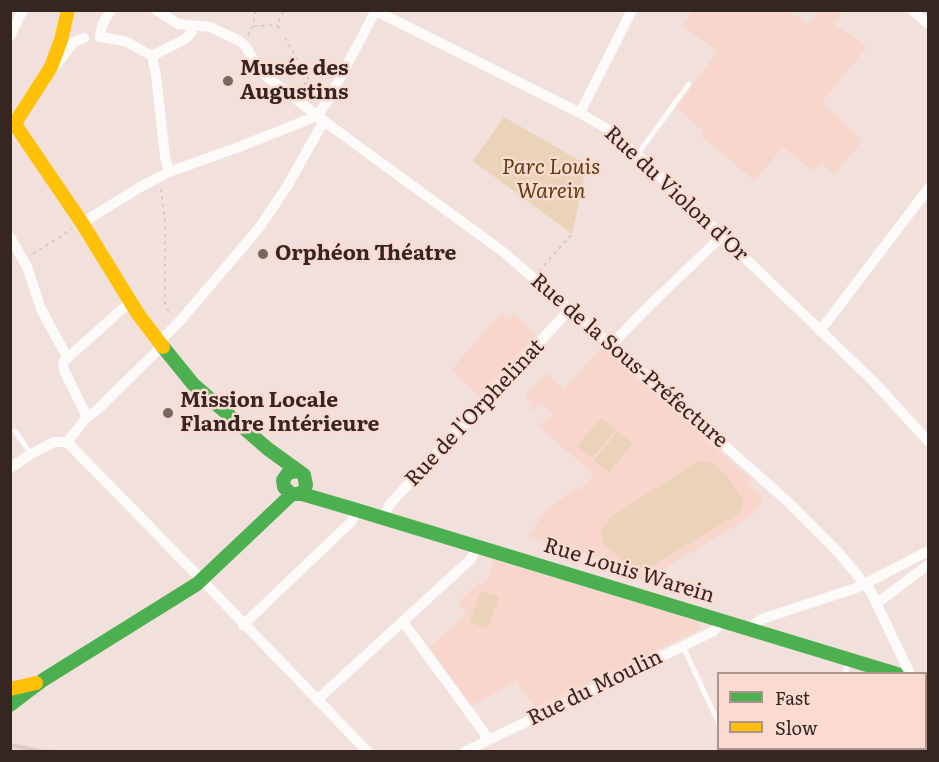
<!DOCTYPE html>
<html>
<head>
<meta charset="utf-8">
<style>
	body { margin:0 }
	#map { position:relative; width:939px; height:762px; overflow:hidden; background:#f1e0db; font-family:Literata,serif }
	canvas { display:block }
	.frame { position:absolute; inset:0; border:12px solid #352622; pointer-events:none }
	.legend { position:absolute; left:717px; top:672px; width:210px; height:78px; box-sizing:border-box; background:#fbdbd1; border:2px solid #ac938b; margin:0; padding:8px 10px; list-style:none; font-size:18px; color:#352622 }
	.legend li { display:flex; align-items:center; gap:12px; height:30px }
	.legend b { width:30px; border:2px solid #ac938b }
</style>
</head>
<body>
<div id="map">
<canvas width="939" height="762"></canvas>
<div class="frame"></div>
<ul class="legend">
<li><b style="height:8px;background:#4caf50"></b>Fast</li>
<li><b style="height:8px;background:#ffc107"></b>Slow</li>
</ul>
</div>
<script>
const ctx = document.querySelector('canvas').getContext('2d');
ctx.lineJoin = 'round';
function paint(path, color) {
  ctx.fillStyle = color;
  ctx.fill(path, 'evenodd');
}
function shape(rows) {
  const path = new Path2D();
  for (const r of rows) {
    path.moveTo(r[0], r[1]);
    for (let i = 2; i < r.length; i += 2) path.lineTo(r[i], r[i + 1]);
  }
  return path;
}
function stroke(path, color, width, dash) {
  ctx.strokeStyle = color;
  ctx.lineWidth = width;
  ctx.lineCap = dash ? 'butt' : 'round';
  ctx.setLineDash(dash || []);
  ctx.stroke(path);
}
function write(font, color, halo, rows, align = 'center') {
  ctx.font = font + ' Literata,serif';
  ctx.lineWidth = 5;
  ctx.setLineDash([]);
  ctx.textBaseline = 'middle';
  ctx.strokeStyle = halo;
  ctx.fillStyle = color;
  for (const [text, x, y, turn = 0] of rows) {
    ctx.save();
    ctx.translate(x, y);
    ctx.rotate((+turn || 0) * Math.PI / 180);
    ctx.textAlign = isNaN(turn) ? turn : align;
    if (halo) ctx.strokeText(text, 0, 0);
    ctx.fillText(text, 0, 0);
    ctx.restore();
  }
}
const built = shape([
	[692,11,788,11,808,24,817,11,837,11,842,14,834,24,867,47,822,102,862,141,835,174,821,163,814,172,783,147,755,181,700,135,703,131,676,107,718,51,682,27],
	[502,312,509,319,514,314,536,335,479,397,451,370],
	[602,347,751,480,747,483,764,499,751,516,644,581,623,567,547,542,528,538,544,512,576,488,579,491,594,474,538,426,554,414,541,403,533,411,530,408,533,404,525,396,546,373,564,389],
	[494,560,700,622,700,629,536,708,516,681,471,706,430,647,467,614,458,603,479,582,482,585,487,580],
	[10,743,31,746,65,751,11,751]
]);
const green = shape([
	[504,117,587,165,572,234,473,161],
	[601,418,616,430,592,458,577,446],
	[618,432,633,444,609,472,594,460],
	[698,461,710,462,726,475,742,498,743,505,738,514,648,568,636,568,629,564,603,544,600,532,611,517],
	[481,591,499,597,488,629,470,623]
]);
const path = shape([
	[254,26,277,25],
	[279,28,277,25,284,10],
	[248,35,253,26,256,10],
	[285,38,304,71],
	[307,77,321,95],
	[297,87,309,82],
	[161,189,165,223,165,303,167,309,172,314],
	[33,254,72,229],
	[539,271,572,234],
	[566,561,575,556]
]);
const lane = shape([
	[637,155,689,84],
	[15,431,31,454],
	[683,646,718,722],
	[845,674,849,660],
	[732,748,733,752]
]);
const street = shape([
	[111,10,102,25,100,37,125,41,152,56,185,39,191,33,194,26],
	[156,10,178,24,210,27,240,41,246,47,260,70,271,80,332,127,502,251,611,345,786,500,839,553,871,592,910,674],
	[912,10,928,24],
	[376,11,580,113,609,130,644,161,873,381,928,441],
	[10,36,23,10],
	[152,56,156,75,165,156,169,172],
	[53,69,74,42,84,38],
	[580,113,632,10],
	[82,223,142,186,169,172,239,147,317,116,329,99,376,10],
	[10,237,27,267,41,309,67,357],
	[820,331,928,189],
	[159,342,180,321,259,228,286,188,324,121],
	[611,345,649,306,722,236],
	[87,417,64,370,63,362,131,301],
	[67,442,196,574],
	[67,442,87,417,97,410,162,346],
	[10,468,31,454,54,442,67,442],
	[383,518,390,504,570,309],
	[202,580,368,752],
	[877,603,928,565],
	[403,622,483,731,488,740],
	[243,625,351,522,357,510],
	[753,630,756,623,762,619,859,587,928,551],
	[317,700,471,559,477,547],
	[464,752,714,631,723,621]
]);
const fast = shape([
	[163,347,193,384,268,449,304,475,306,485,304,491,298,494],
	[297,471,288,473,283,480,284,487,291,494,302,494,350,508,897,674],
	[10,705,43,680,197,584,292,494],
	[926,710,928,716]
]);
const slow = shape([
	[68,10,61,40,51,67,17,120,16,126,82,223,138,314,163,347],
	[10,689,36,683]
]);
const rail = shape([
	[10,745,45,752]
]);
const markers = [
	[228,81,6,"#776763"],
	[263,254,6,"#776763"],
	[168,413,6,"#776763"]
];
const poiNames = [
	["Musée des",240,69],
	["Augustins",240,93],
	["Orphéon Théatre",275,254],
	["Mission Locale",180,401],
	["Flandre Intérieure",180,425]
];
const parkNames = [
	["Parc Louis",551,168],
	["Warein",551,192]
];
const streetNames = [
	["Rue du Violon d'Or",676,194,43],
	["Rue de la Sous-Préfecture",629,361,41],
	["Rue de l'Orphelinat",475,413,-47],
	["Rue Louis Warein",629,571,17],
	["Rue du Moulin",595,688,-26]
];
paint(built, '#f8d6cc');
paint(green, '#ebd3b9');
stroke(path, '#cac3c2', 1.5, [3, 4.5]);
stroke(lane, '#fdfafa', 5);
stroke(street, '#fdfafa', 10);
stroke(fast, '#4caf50', 14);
stroke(slow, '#ffc107', 14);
stroke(rail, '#d2cccb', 3);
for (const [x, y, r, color] of markers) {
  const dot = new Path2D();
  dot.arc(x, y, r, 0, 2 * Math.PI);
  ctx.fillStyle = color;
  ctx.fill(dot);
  stroke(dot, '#fbdbd1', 2);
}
write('bold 21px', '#352622', '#fbdbd1', poiNames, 'left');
write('italic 21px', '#5c4110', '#fbdbd1', parkNames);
write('21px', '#352622', '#fbdbd1', streetNames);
</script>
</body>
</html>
